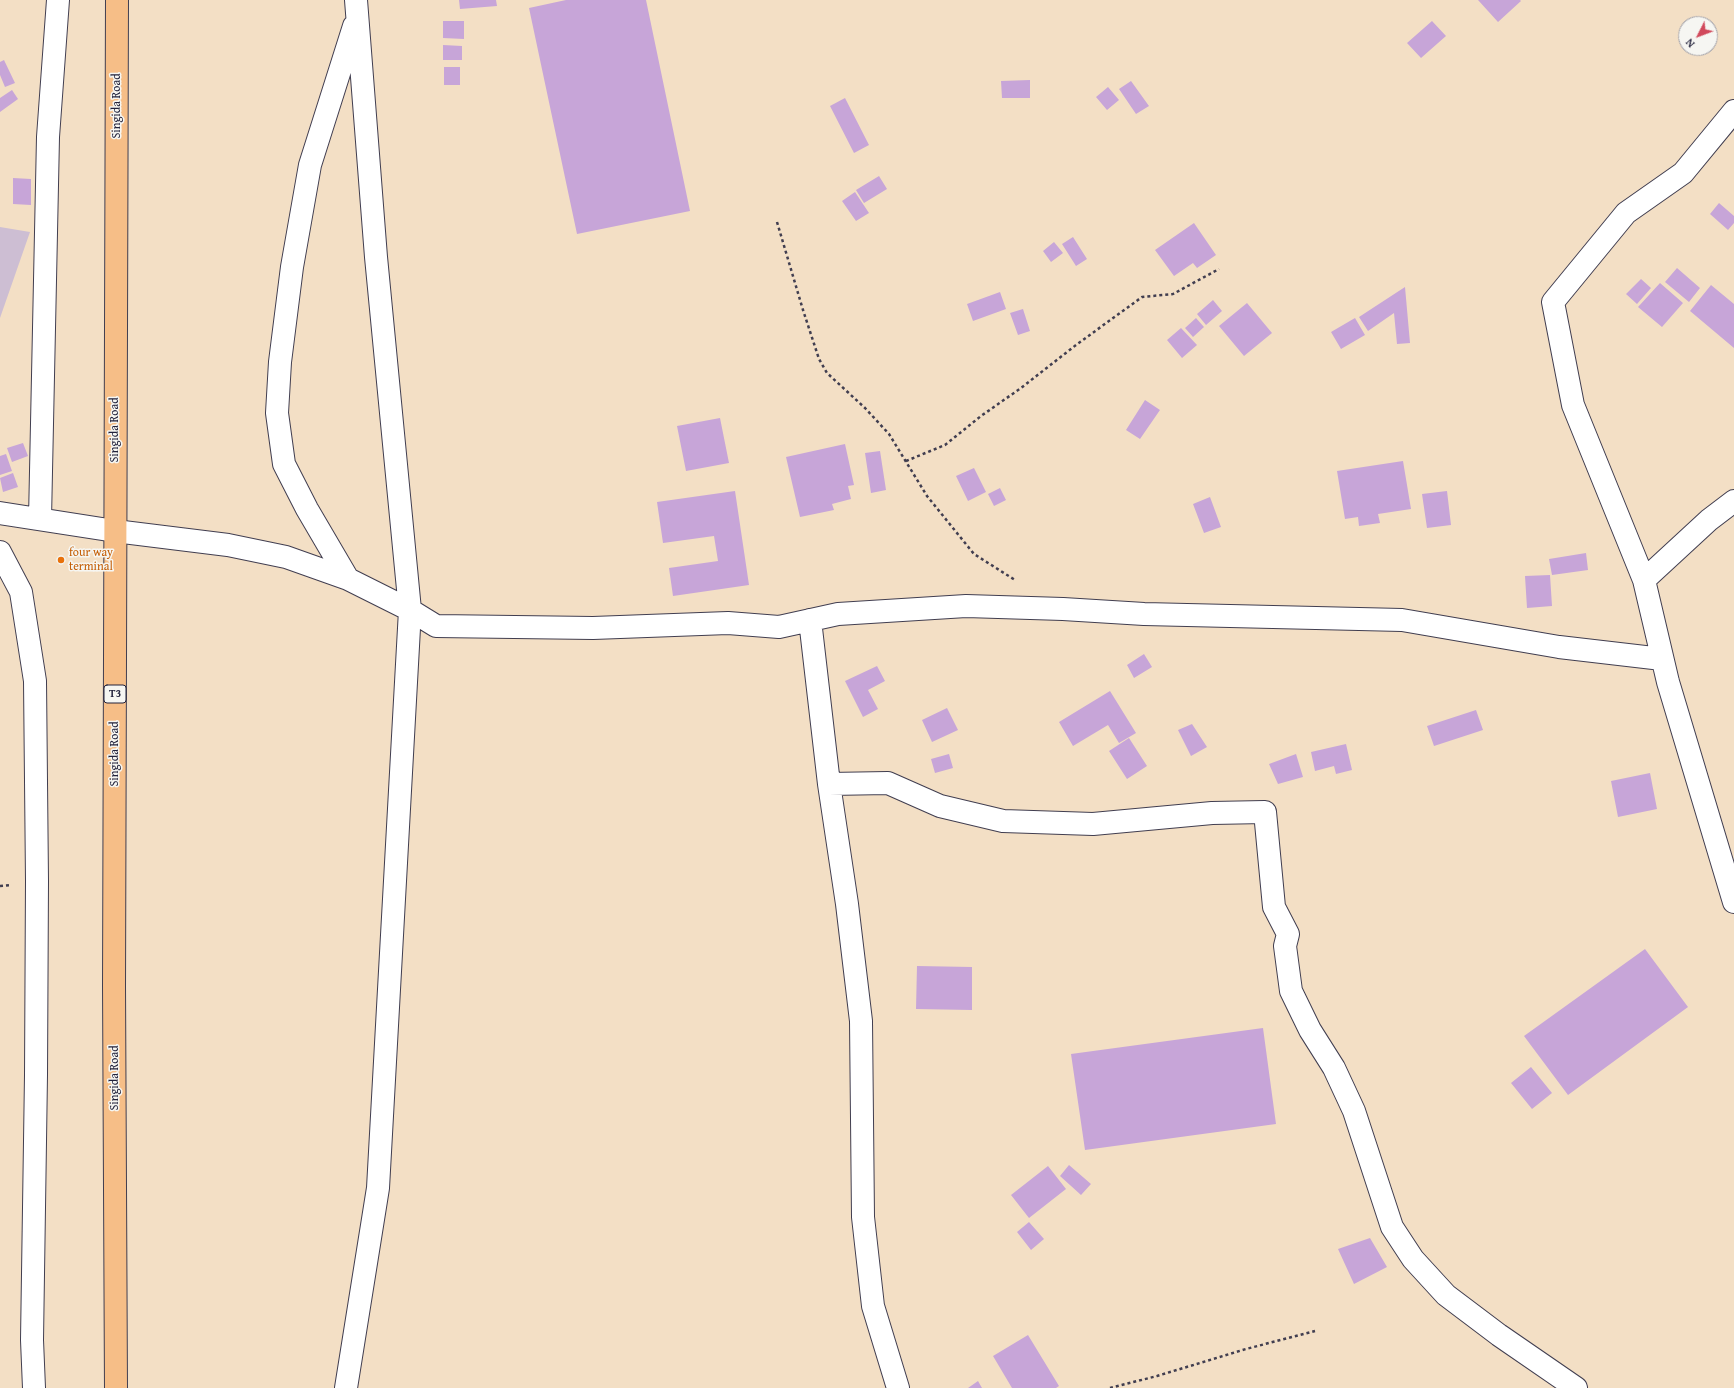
<!DOCTYPE html>
<html>
<head>
<meta charset="utf-8">
<style>
	body { margin:0 }
	#map { position:relative; width:1734px; height:1388px; overflow:hidden; background:#f3dfc5; font-family:"Gentium Book Plus",serif }
	canvas { display:block }
	.north { position:absolute; left:1678px; top:16px; width:40px; height:40px; box-sizing:border-box; background:#f6f6f2; border:1px solid #a1a1a9; border-radius:50%; rotate:228deg; font-size:11px; font-weight:700; line-height:16px; text-align:center; color:#22223b }
	.north::after { content:''; display:block; margin:auto; width:14px; height:18px; background:#d1495b; clip-path:polygon(50% 0,100% 100%,50% 72%,0 100%) }
</style>
</head>
<body>
<div id="map">
<canvas width="1734" height="1388"></canvas>
<div class="north">N</div>
</div>
<script>
const ctx = document.querySelector('canvas').getContext('2d');
ctx.lineJoin = 'round';
function paint(path, color) {
  ctx.fillStyle = color;
  ctx.fill(path, 'evenodd');
}
function shape(rows) {
  const path = new Path2D();
  for (const r of rows) {
    path.moveTo(r[0], r[1]);
    for (let i = 2; i < r.length; i += 2) path.lineTo(r[i], r[i + 1]);
  }
  return path;
}
function stroke(path, color, width, dash) {
  ctx.strokeStyle = color;
  ctx.lineWidth = width;
  ctx.lineCap = dash ? 'butt' : 'round';
  ctx.setLineDash(dash || []);
  ctx.stroke(path);
}
function write(font, color, halo, rows, align = 'center') {
  ctx.font = font + ' "Gentium Book Plus",serif';
  ctx.lineWidth = 3;
  ctx.setLineDash([]);
  ctx.textBaseline = 'middle';
  ctx.strokeStyle = halo;
  ctx.fillStyle = color;
  for (const [text, x, y, turn = 0] of rows) {
    ctx.save();
    ctx.translate(x, y);
    ctx.rotate((+turn || 0) * Math.PI / 180);
    ctx.textAlign = isNaN(turn) ? turn : align;
    if (halo) ctx.strokeText(text, 0, 0);
    ctx.fillText(text, 0, 0);
    ctx.restore();
  }
}
const industrial = shape([
	[0,227,30,232,0,318]
]);
const building = shape([
	[459,0,496,0,497,6,460,9],
	[566,0,646,0,690,211,577,234,529,8],
	[1478,0,1520,0,1521,1,1498,22],
	[443,21,464,21,464,39,443,38],
	[1432,21,1446,36,1421,58,1407,43],
	[443,45,462,46,462,60,443,60],
	[4,60,15,83,5,87,0,75,0,62],
	[444,67,460,67,460,85,444,85],
	[1030,80,1030,98,1002,98,1001,81],
	[1131,81,1149,106,1136,114,1119,89],
	[1108,87,1119,100,1107,110,1096,97],
	[12,90,18,99,0,112,0,98],
	[845,98,869,145,854,153,830,106],
	[879,176,887,189,864,203,856,190],
	[13,178,31,179,31,205,13,204],
	[855,192,869,213,856,221,842,201],
	[1719,203,1734,216,1734,223,1728,230,1710,214],
	[1194,223,1216,255,1197,268,1193,263,1174,276,1155,250],
	[1073,237,1087,259,1076,266,1062,244],
	[1054,242,1063,253,1051,262,1043,251],
	[1677,268,1700,288,1689,302,1665,282],
	[1641,279,1651,288,1637,304,1626,294],
	[1660,283,1683,303,1662,327,1638,307],
	[1711,285,1734,304,1734,348,1690,311],
	[1405,287,1410,343,1397,344,1394,313,1368,331,1359,317],
	[1000,292,1006,309,973,321,967,304],
	[1213,300,1222,311,1206,325,1197,314],
	[1247,303,1272,333,1244,356,1219,326],
	[1023,309,1030,331,1018,335,1010,313],
	[1196,318,1204,327,1193,337,1185,328],
	[1355,318,1365,335,1341,349,1331,332],
	[1181,328,1197,345,1182,358,1167,340],
	[1145,400,1160,410,1140,439,1126,430],
	[720,418,729,463,686,471,677,426],
	[23,443,28,456,12,462,7,448],
	[845,444,854,485,848,486,851,499,832,504,834,510,800,517,786,457],
	[880,451,886,490,871,493,865,453],
	[6,454,12,471,0,475,0,456],
	[1403,461,1411,509,1378,514,1380,523,1359,526,1358,517,1345,519,1337,471],
	[974,468,986,492,968,501,956,476],
	[13,473,18,487,3,492,0,478],
	[1000,488,1006,500,994,506,988,494],
	[735,491,749,585,673,596,669,568,718,561,714,536,663,543,657,502],
	[1447,491,1451,525,1427,528,1422,494],
	[1210,497,1221,527,1204,533,1193,504],
	[1586,553,1588,570,1552,575,1549,559],
	[1550,575,1552,606,1527,608,1525,576],
	[1144,654,1152,667,1134,678,1127,665],
	[877,666,885,681,868,690,878,709,863,717,845,681],
	[1110,691,1136,733,1119,743,1108,725,1073,746,1059,722],
	[947,708,958,730,932,742,922,720],
	[1476,710,1483,730,1434,746,1427,726],
	[1192,724,1207,747,1191,756,1178,730],
	[1129,738,1147,766,1127,779,1109,751],
	[1346,744,1352,770,1336,774,1334,766,1315,771,1311,752],
	[949,754,953,768,935,773,931,759],
	[1296,754,1303,777,1278,784,1269,764],
	[1650,773,1657,809,1618,817,1611,781],
	[1645,949,1688,1007,1568,1095,1524,1036],
	[917,966,972,967,972,1010,916,1009],
	[1263,1028,1276,1124,1085,1150,1071,1054],
	[1531,1067,1552,1093,1532,1109,1511,1083],
	[1069,1165,1091,1184,1081,1195,1060,1176],
	[1048,1166,1066,1189,1029,1218,1011,1195],
	[1029,1222,1044,1239,1031,1250,1017,1232],
	[1370,1238,1387,1267,1354,1284,1338,1249],
	[1028,1335,1059,1386,1056,1388,1012,1388,993,1356],
	[978,1381,982,1388,968,1388]
]);
const path = shape([
	[777,222,803,310,819,359,827,373,865,408,889,434,927,496,974,554,1015,580],
	[906,461,945,445,981,416,1021,388,1076,345,1142,297,1173,294,1219,269],
	[0,886,11,885],
	[1110,1388,1157,1376,1246,1349,1315,1331]
]);
const street = shape([
	[1734,111,1683,173,1626,213,1553,302,1573,405,1644,580,1668,682,1734,902],
	[0,513,115,531,228,545,286,557,348,579,410,610,436,626,593,628,728,623,779,627,838,614,966,606,1063,609,1144,614,1402,620,1559,647,1662,659],
	[40,519,48,137,58,0],
	[0,552,21,592,35,681,37,881,36,1075,32,1340,34,1388],
	[348,579,307,509,284,464,277,413,280,362,292,267,310,165,354,26],
	[1644,580,1709,520,1734,501],
	[810,620,829,784,847,904,861,1021,863,1217,873,1306,898,1388],
	[829,784,888,783,940,806,1003,821,1093,824,1212,813,1265,812,1274,907,1288,934,1285,946,1291,991,1310,1030,1334,1068,1354,1111,1392,1227,1413,1259,1446,1295,1499,1335,1576,1388],
	[346,1388,378,1188,410,610,376,257,356,0]
]);
const highway = shape([
	[116,1388,114,985,117,0]
]);
const markers = [
	[61,560,4,"#e8710a"]
];
const shields = [
	[115,694,22]
];
const shieldNames = [
	["T3",115,694]
];
const streetNames = [
	["Singida Road",117,106,-90],
	["Singida Road",115,430,-90],
	["Singida Road",115,754,-90],
	["Singida Road",115,1078,-90]
];
const foodNames = [
	["four way",69,553],
	["terminal",69,567]
];
paint(industrial, '#cdbed3');
paint(building, '#c7a5d8');
stroke(street, '#413e50', 24);
stroke(highway, '#413e50', 24);
stroke(path, '#413e50', 2.5, [3, 3]);
stroke(street, '#fff', 22);
stroke(highway, '#f6be87', 22);
for (const [x, y, r, color] of markers) {
  const dot = new Path2D();
  dot.arc(x, y, r, 0, 2 * Math.PI);
  ctx.fillStyle = color;
  ctx.fill(dot);
  stroke(dot, '#f6f6f2', 1.5);
}
for (const [x, y, w] of shields) {
  const box = new Path2D();
  box.roundRect(x - w / 2, y - 9, w, 18, 3);
  ctx.fillStyle = '#f6f6f2';
  ctx.fill(box);
  stroke(box, '#22223b', 1);
}
write('bold 11px', '#22223b', null, shieldNames);
write('12px', '#22223b', '#f6f6f2', streetNames);
write('12px', '#c56008', '#f6f6f2', foodNames, 'left');
</script>
</body>
</html>
